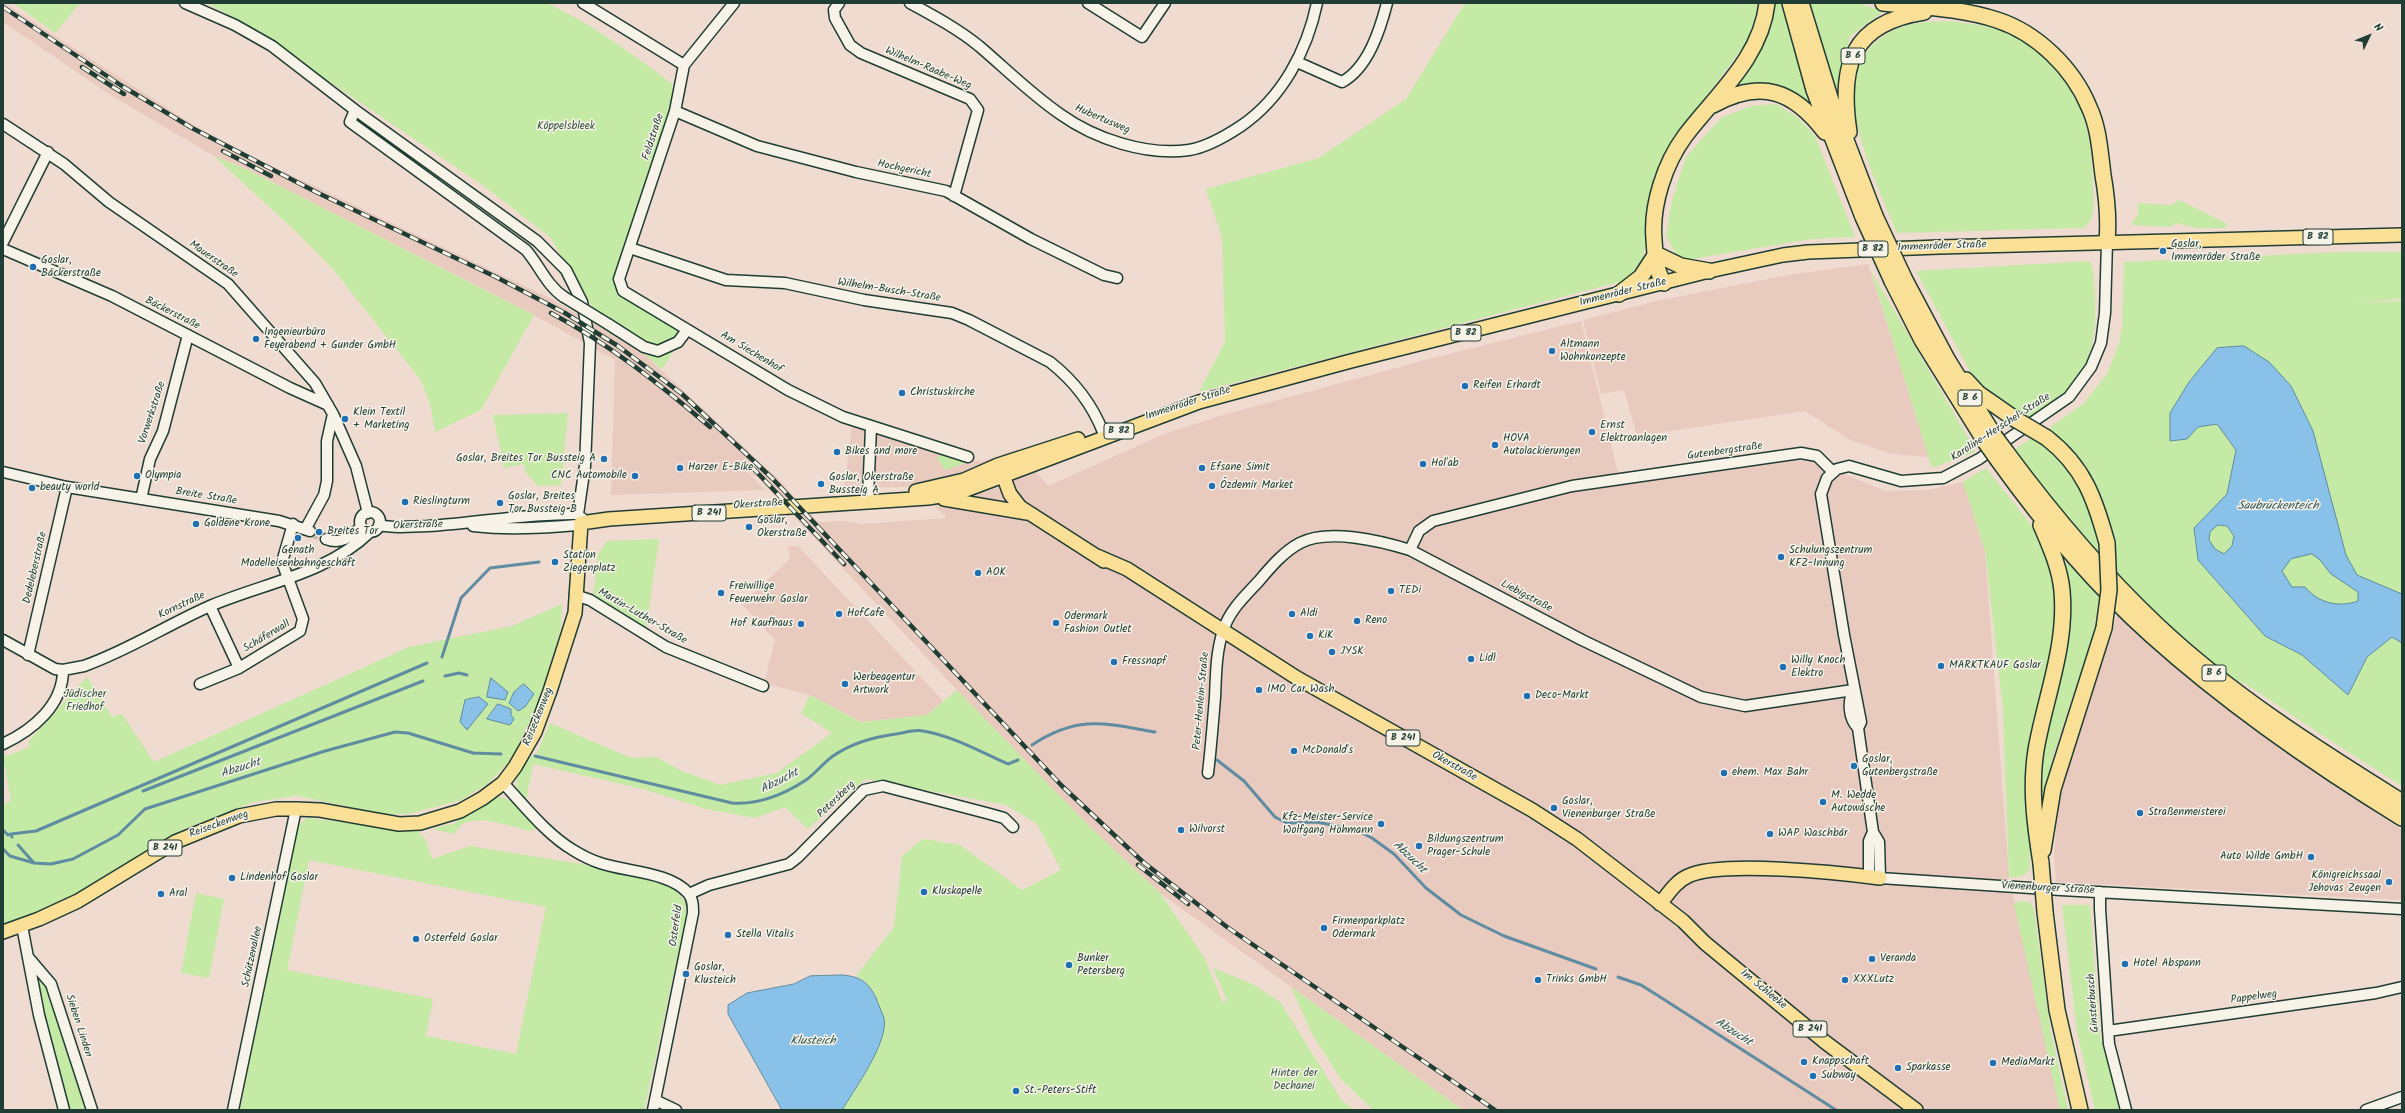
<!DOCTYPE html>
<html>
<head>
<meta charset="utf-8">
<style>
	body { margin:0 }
	#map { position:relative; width:2405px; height:1113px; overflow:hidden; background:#efdbcf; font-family:Kalam,sans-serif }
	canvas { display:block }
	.frame { position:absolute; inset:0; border:4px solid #1f3d34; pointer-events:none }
	.north { position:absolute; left:2349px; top:16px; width:40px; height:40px; -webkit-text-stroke:3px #f7f3e8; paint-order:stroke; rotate:47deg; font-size:11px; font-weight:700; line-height:16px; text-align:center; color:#1f3d34 }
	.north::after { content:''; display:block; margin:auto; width:14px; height:18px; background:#1f3d34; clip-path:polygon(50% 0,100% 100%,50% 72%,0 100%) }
</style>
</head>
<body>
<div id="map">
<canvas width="2405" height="1113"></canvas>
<div class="frame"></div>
<div class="north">N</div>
</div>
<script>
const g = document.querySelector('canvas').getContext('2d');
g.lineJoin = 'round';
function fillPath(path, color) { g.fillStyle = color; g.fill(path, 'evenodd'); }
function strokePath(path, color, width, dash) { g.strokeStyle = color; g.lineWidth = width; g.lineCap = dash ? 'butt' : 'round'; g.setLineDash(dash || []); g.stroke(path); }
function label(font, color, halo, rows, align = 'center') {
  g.font = font + ' Kalam,sans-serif'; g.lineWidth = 3; g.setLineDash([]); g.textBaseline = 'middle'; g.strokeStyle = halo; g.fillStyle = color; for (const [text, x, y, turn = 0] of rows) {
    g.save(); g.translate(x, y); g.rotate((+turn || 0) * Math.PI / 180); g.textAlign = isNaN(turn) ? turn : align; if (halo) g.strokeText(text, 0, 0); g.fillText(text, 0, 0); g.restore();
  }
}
const built = new Path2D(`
	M4,3L197,127L257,159L550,298L642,352L777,478L818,522L846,521L861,524L947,518L915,487L844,488L852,426L935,446L980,462L1017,449L1048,486L1164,434L1223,415L1429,359L1581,321L1621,485L1804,458L1886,491L1928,490L1963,482L1985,551L2009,877L2060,1110H1463L1160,893L1090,827L957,690L758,478L744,469L765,490L611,495L615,360L534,315L249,170L214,156L112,96L3,22Z
	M1868,264L1929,457L1892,454L1850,440L1805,411L1637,436L1624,390L1601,394L1583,320L1657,301L1788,275Z
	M788,546H798L943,701L927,715L861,722L810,695L764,683L775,640L742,604L790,559Z
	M2117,615L2222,704L2312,769L2402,830V900L2056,882L2054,856L2058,805L2079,724L2111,638Z`);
const green = new Path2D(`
	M13,3H80L55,33Z
	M207,3H547C592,24 633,54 672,84V121L619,279L623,291L687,330L662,369L642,352L607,332L550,237L485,187L243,23Z
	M1465,3H1758L1757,17L1750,38L1675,138L1650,200L1646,244L1640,268L1623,281L1199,392L1225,342L1222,237L1206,189L1319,158L1406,99Z
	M1773,3H1782L1818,119L1774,86L1738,84L1772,24Z
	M1809,3H1856L1884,11L1850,36L1842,72V105L1838,104Z
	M1950,21C1972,24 1994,26 2015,35C2025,39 2034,48 2042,55C2084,90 2091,131 2093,184C2093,199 2098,219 2083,228L1897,233C1874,174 1812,62 1901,27C1916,21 1934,22 1950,21Z
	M1776,104L1797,117L1815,136L1855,237L1812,239L1680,261L1666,236L1672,200L1686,157L1721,118L1751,106Z
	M214,156L248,170L534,315L481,410L435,432L430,403L420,379L333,269L293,229Z
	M2179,200L2227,224L2225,228H2197L2176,223L2171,227L2131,225L2138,214V203L2171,205Z
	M2341,252H2402V299L2349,303L2402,301V786C2352,755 2303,723 2255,690C2244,683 2231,678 2221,670C2139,607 2075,532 2015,449L2033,437C2078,462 2089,499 2098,547L2117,558C2113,506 2087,462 2049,428L2084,403L2107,374L2119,344L2122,328L2124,262Z
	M2089,261L2093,268C2097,318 2101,363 2058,399C2049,406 2038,411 2029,417L2001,402L1974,379L1916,271Z
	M1871,271L1971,443L1975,452L1932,468Z
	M568,413L561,485L538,486L526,473L524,464L504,468L493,415Z
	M942,453L972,461L945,470L937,458Z
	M1986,468L2032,526L2047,553L2054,579L2056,612L2048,662L2029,750L2030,869C2024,877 2018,878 2009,877L2003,710L1985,551L1963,482Z
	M659,539L646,630L593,596L598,555L607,541Z
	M2069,561L2099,598L2093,635L2053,756L2042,818L2038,809L2045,728L2068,643L2070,617L2067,584L2063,564Z
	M562,604L561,627L547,685L511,760L486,785L461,800L409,814H384L297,796L254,802L184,829L91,886L3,927V804L11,801L3,757L30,747L28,742L87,677L112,717L122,714L154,762L409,647L512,626Z
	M957,690L1090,827L1160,893L1204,957L1223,1003L1227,1000L1213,968L1252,984L1280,1002L1342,1101L1354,1110H842C855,1089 888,1043 884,1018C883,1013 879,1007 877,1001C872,989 868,982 856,976L894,927L902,856L923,839L960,845L1022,890L1061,870L1037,824L1006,805L866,779L808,829L785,807L755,818L706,809L643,789L533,764L526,801C510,782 517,776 530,757L536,755L550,723L631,758L656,757L682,771L720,785L777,773L832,733L801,713L810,695L861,722L927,715Z
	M501,797L511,801L539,827L530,831C512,827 463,808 455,834L436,830L434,828L457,823L456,818L491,799Z
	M307,818L418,831L425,839L432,859L470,846L593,866L663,882L674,888L685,902L686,916L644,1110H240L298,826ZM309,860L546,907L516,1054L426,1036L433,999L287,970Z
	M196,893L224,899L209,978L181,973Z
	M2021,901L2031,903L2034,910L2051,1033L2068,1110H2060L2014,904Z
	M2062,905H2090L2100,1033L2120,1110H2095L2077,1032Z
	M27,957L51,984L92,1110H64Z
	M1291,987L1463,1110H1373L1340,1078L1312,1034Z`);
const water = new Path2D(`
	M2244,346L2269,362L2291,386L2313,431L2346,555L2357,575L2402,594V643L2392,637L2367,657L2348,695L2302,655L2265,636L2198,560L2194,528L2227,494L2236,450L2217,424L2198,427L2187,439L2170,441V413L2189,382L2217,348ZM2218,525L2227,526L2234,536L2232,546L2224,554L2215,549L2209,540L2210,532ZM2312,554L2320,560L2331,574L2358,592V601C2339,608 2318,603 2305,587H2292L2282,571L2291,559Z
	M491,678L508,692L505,700L487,697Z
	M524,684L534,694L525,707L518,711L509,703L514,692Z
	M479,697L488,704L467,730L460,722L465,700Z
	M498,704L511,709V715L514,719L510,725L487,719Z
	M843,975C861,977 868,982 876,998C878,1004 882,1012 884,1018C889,1042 854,1090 842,1110H782L728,1014V1005L747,993L794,984L810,976Z`);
const stream = new Path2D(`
	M442,657L461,598L490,568L539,562
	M445,676L459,673L467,675
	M1032,745C1078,715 1104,723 1155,732
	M535,756L732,803C759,805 783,795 806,780C816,773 823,763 833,756C852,743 873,737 896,734C904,733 915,729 923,731C953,736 981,752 1008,764L1018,760
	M1217,760L1244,781L1275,817L1287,823L1317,822L1356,830L1372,838L1394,854L1426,888L1461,915L1504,936L1596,969
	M143,791L423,681
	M3,830L8,835L11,834L12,837
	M11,834L36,831L427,663
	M18,845L34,863
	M3,849L10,856L34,863L51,864L73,859L118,835L145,809L325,751L395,732L408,733L473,753L501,754
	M1618,977L1641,985L1657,995L1836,1110`);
const minorTunnel = new Path2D(`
	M310,531L326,539`);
const minor = new Path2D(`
	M185,3L235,25L272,46L355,110L537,241L566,270L582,302L590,343L585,466L578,514C528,513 479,523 428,526C412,526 395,529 379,525
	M583,3L684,65
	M734,3L684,65L675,111L619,279L623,291L788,390L843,417L968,457
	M839,3L834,10L835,18L850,45L861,53L970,99L978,110L954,196
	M910,3C934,16 958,29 979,46C1006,69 1031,94 1060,114C1095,139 1146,156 1189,150C1208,147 1226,136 1241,126C1282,98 1307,51 1317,3
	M1088,3L1142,37L1165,3
	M1297,62L1342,82C1368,68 1380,30 1387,3
	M355,110L350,122L526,250C539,265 547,286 564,297
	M675,111L757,146L856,172L946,191L1031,239L1104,275L1117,278
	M3,124L64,164L109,202L228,284L315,383L333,414L356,466L368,513
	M3,242L48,152
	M630,248L726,280L785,283L864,300L952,313L969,320L1050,362C1074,381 1092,404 1103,432
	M3,249L112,296L290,388L328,405
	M608,324L644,347L658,351L678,342L687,330
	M3,472L67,487L279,521L310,531
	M868,497L871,428
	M141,499L150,459L163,431L188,335
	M360 522a10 10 0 1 1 20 0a10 10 0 1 1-20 0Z
	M473,526C508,530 541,528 577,525L581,523L582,518
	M306,528L324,495L327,481V441L333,414
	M326,539C341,545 350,537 361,527
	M1410,550L1419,531L1433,521L1572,486L1801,453L1817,456L1833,472
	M575,595L590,600L666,647L763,686
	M210,606L239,668
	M3,640L55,669L63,670L84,666C127,651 167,625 210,606C264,583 327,574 370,532
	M28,655L67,487
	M200,684L239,668L300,631L303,619L282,562L293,524
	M1853,690C1848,702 1848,718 1858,728
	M3,744C33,730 63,705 63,670
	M1208,773C1211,748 1213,722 1215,697C1216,675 1216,652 1223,631C1229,611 1244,597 1258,582C1270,568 1283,552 1300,543C1328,528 1381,541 1410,550L1582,640L1701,697L1745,706L1853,690
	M503,783C524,805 546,834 573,850C581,855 591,860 600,863C626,872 670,872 688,893C693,899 693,906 693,913L653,1110
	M1873,832L1879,842L1880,878L2061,890L2402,909
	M1869,876V841L1873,832L1858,728L1861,722L1844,635L1821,494L1827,478L1837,469L1849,466L1901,481L1943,478L1979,459L2069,397L2091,367L2101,343L2105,313L2107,241
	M2100,892V909L2109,1044L2126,1110
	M689,894L709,885L789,864L798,857L864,790L883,786L990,814L1004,818L1013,827
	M22,926L39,1015L64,1110
	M28,957L51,984L92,1110
	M2108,1031L2376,993L2402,987
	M655,1100L676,1110
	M233,1110L296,809
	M2366,1110L2402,1097`);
const major = new Path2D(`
	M1001,470L1010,494L1020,507L1104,561
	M916,491L964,480L998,465L1078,439
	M944,499L1027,513
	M1097,556L1127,569L1297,678L1532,810L1577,839L1683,921L1705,943L1825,1042L1916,1110
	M1660,904C1668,894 1676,881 1688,876C1721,860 1840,873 1880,878
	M3,932L39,919L78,901L175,842L239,816L276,809H296L320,810L399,824L420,823L460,811L483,798L503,783L515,767L535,732L550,691L575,613L581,523L609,519L928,498L958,493L1199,402L1351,361L1709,271L1783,255L1808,252L1939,247L2402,235`);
const highway = new Path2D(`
	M1790,3L1814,90L1863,217
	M1801,3L1831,101L1875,216
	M1883,3C1920,7 1960,8 1997,20C2037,33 2073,68 2089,107C2099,128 2100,152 2103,175C2107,198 2109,218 2107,241
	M1713,105C1761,79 1793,90 1825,132
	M1849,132C1839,66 1851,23 1924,12
	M1658,255L1681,266L1709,271
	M1905,280L1947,359L1995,437
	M1892,281L1922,340L1986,443
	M1664,283C1655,269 1655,255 1654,239C1651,205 1665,163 1685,136C1717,94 1761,58 1767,3
	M1619,294L1641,277L1654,257
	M1966,380L1979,394L2015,419
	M2047,438C2084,467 2095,499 2107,543
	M2007,453C2053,515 2101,572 2157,625C2230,694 2317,749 2402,802
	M1998,460C2043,523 2093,583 2151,635C2228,704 2314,764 2402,818
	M2041,525C2050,546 2060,568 2062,591C2067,646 2045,698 2036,750C2030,788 2035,826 2041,863
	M2043,850L2053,789L2104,628
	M2045,912L2057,1010L2080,1110`);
const rail = new Path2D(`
	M3,7L122,86L192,128L318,193L496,277L565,313L618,346L682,394L772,478L1062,786L1143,862L1227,927L1495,1110
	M82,67L124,94
	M223,151L271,176
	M551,313C609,344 661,385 710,427
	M752,467L844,564
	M1138,865L1188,904`);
const minorBridge = new Path2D(`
	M564,297L608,324`);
const highwayBridge = new Path2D(`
	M1875,216L1905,280
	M1863,217L1892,281
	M2015,419L2047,438
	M1995,437L2007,453
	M1986,443L1998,460
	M2104,628L2109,590L2107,543
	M2041,863L2045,912`);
const markers = [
	[2163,251,4,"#1f6fb2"],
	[33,267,4,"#1f6fb2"],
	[256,339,4,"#1f6fb2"],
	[1552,351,4,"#1f6fb2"],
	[1465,386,4,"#1f6fb2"],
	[902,393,4,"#1f6fb2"],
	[345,419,4,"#1f6fb2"],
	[1592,432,4,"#1f6fb2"],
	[1495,445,4,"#1f6fb2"],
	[837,452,4,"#1f6fb2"],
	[604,459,4,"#1f6fb2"],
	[1423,464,4,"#1f6fb2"],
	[680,468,4,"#1f6fb2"],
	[1202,468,4,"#1f6fb2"],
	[137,476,4,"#1f6fb2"],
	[635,476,4,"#1f6fb2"],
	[821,484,4,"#1f6fb2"],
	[1212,486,4,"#1f6fb2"],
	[32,488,4,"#1f6fb2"],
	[405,502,4,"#1f6fb2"],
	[500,503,4,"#1f6fb2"],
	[196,524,4,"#1f6fb2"],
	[749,527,4,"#1f6fb2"],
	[319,532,4,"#1f6fb2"],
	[298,538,4,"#1f6fb2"],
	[1781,557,4,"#1f6fb2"],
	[555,562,4,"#1f6fb2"],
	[978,573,4,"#1f6fb2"],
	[1391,591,4,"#1f6fb2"],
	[721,593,4,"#1f6fb2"],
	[839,614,4,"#1f6fb2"],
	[1292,614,4,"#1f6fb2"],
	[1357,621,4,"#1f6fb2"],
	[1056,623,4,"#1f6fb2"],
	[801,624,4,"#1f6fb2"],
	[1310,636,4,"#1f6fb2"],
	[1332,652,4,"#1f6fb2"],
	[1471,659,4,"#1f6fb2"],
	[1114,662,4,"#1f6fb2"],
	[1941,666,4,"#1f6fb2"],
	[1783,667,4,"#1f6fb2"],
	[845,684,4,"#1f6fb2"],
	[1259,690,4,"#1f6fb2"],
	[1527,696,4,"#1f6fb2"],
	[1294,751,4,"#1f6fb2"],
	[1854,766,4,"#1f6fb2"],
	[1724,773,4,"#1f6fb2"],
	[1823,802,4,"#1f6fb2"],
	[1554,808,4,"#1f6fb2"],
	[2140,813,4,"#1f6fb2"],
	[1381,824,4,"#1f6fb2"],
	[1181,830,4,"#1f6fb2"],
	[1770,834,4,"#1f6fb2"],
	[1419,846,4,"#1f6fb2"],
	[2311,857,4,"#1f6fb2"],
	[232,878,4,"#1f6fb2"],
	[2389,882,4,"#1f6fb2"],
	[924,892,4,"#1f6fb2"],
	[161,894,4,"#1f6fb2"],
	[1324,928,4,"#1f6fb2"],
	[728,935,4,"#1f6fb2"],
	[416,939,4,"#1f6fb2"],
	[1872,959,4,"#1f6fb2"],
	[2125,964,4,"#1f6fb2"],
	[1069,965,4,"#1f6fb2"],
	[686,974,4,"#1f6fb2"],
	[1538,980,4,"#1f6fb2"],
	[1845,980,4,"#1f6fb2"],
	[1804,1062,4,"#1f6fb2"],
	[1993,1063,4,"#1f6fb2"],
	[1898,1068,4,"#1f6fb2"],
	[1813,1076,4,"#1f6fb2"],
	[1016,1091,4,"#1f6fb2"]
];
const shields = [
	[1853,56,24],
	[2318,237,30],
	[1873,249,30],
	[1466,333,30],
	[1970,398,24],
	[1119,431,30],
	[709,513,34],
	[2214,673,24],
	[1403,738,34],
	[165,848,34],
	[1810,1029,34]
];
const shieldNames = [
	["B 6",1853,56],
	["B 82",2318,237],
	["B 82",1873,249],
	["B 82",1466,333],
	["B 6",1970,398],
	["B 82",1119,431],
	["B 241",709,513],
	["B 6",2214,673],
	["B 241",1403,738],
	["B 241",165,848],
	["B 241",1810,1029]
];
const streetNames = [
	["Wilhelm-Raabe-Weg",928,69,23],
	["Hubertusweg",1102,120,23],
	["Feldstraße",654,137,-72],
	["Hochgericht",904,170,12],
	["Immenröder Straße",1942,247,-2],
	["Mauerstraße",213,260,35],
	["Wilhelm-Busch-Straße",889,291,9],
	["Immenröder Straße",1623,293,-14],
	["Bäckerstraße",172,314,27],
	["Am Siechenhof",751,353,31],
	["Immenröder Straße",1188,404,-18],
	["Vorwerkstraße",153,413,-72],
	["Karoline-Herschel-Straße",2001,428,-33],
	["Gutenbergstraße",1725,452,-8],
	["Breite Straße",206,497,9],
	["Okerstraße",758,505,-4],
	["Okerstraße",418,526,-2],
	["Dedeleberstraße",36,568,-77],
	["Liebigstraße",1526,597,28],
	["Kornstraße",182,606,-25],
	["Martin-Luther-Straße",642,617,30],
	["Schäferwall",267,637,-31],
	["Peter-Henlein-Straße",1202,701,-85],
	["Reiseckenweg",539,717,-68],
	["Okerstraße",1454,767,29],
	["Petersberg",837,800,-44],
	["Reiseckenweg",219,825,-20],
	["Vienenburger Straße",2048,889,3],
	["Osterfeld",677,926,-82],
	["Schützenallee",253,957,-78],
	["Im Schleeke",1763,990,39],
	["Pappelweg",2254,998,-8],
	["Ginsterbusch",2094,1003,-94],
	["Sieben Linden",78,1026,72]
];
const parkNames = [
	["Köppelsbleek",566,127],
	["Jüdischer",85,695],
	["Friedhof",85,708],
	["Hinter der",1294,1074],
	["Dechanei",1294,1087]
];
const poiNames = [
	["Goslar,",2171,245],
	["Immenröder Straße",2171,258],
	["Goslar,",41,261],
	["Bäckerstraße",41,274],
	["Ingenieurbüro",264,333],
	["Feyerabend + Gunder GmbH",264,346],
	["Altmann",1560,345],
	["Wohnkonzepte",1560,358],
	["Reifen Erhardt",1473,386],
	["Christuskirche",910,393],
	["Klein Textil",353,413],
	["+ Marketing",353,426],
	["Ernst",1600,426],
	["Elektroanlagen",1600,439],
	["HOVA",1503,439],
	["Autolackierungen",1503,452],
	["Bikes and more",845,452],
	["Goslar, Breites Tor Bussteig A",596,459,"right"],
	["Hol'ab",1431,464],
	["Harzer E-Bike",688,468],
	["Efsane Simit",1210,468],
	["Olympia",145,476],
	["CNC Automobile",627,476,"right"],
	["Goslar, Okerstraße",829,478],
	["Bussteig A",829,491],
	["Özdemir Market",1220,486],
	["beauty world",40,488],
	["Goslar, Breites",508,497],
	["Tor Bussteig B",508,510],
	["Rieslingturm",413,502],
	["Goslar,",757,521],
	["Okerstraße",757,534],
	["Goldene Krone",204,524],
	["Breites Tor",327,532],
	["Genath",298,551,"center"],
	["Modelleisenbahngeschäft",298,564,"center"],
	["Schulungszentrum",1789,551],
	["KFZ-Innung",1789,564],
	["Station",563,556],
	["Ziegenplatz",563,569],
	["AOK",986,573],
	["Freiwillige",729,587],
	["Feuerwehr Goslar",729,600],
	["TEDi",1399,591],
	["HofCafe",847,614],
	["Aldi",1300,614],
	["Odermark",1064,617],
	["Fashion Outlet",1064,630],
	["Reno",1365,621],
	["Hof Kaufhaus",793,624,"right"],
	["KiK",1318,636],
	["JYSK",1340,652],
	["Lidl",1479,659],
	["Willy Knoch",1791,661],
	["Elektro",1791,674],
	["Fressnapf",1122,662],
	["MARKTKAUF Goslar",1949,666],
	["Werbeagentur",853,678],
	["Artwork",853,691],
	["IMO Car Wash",1267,690],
	["Deco-Markt",1535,696],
	["McDonald's",1302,751],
	["Goslar,",1862,760],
	["Gutenbergstraße",1862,773],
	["ehem. Max Bahr",1732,773],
	["M. Wedde",1831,796],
	["Autowäsche",1831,809],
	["Goslar,",1562,802],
	["Vienenburger Straße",1562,815],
	["Straßenmeisterei",2148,813],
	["Kfz-Meister-Service",1373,818,"right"],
	["Wolfgang Hohmann",1373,831,"right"],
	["Wilvorst",1189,830],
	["WAP Waschbär",1778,834],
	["Bildungszentrum",1427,840],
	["Prager-Schule",1427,853],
	["Auto Wilde GmbH",2303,857,"right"],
	["Königreichssaal",2381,876,"right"],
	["Jehovas Zeugen",2381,889,"right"],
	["Lindenhof Goslar",240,878],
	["Kluskapelle",932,892],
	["Aral",169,894],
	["Firmenparkplatz",1332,922],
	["Odermark",1332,935],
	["Stella Vitalis",736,935],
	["Osterfeld Goslar",424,939],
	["Bunker",1077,959],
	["Petersberg",1077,972],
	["Veranda",1880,959],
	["Hotel Abspann",2133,964],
	["Goslar,",694,968],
	["Klusteich",694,981],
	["Trinks GmbH",1546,980],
	["XXXLutz",1853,980],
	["Knappschaft",1812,1062],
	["MediaMarkt",2001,1063],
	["Sparkasse",1906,1068],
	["Subway",1821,1076],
	["St.-Peters-Stift",1024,1091]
];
const waterNames = [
	["Saubrückenteich",2278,507],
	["Abzucht",241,769,-18],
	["Abzucht",780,782,-27],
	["Abzucht",1409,858,44],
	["Abzucht",1733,1033,33],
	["Klusteich",813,1042]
];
fillPath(built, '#e9cabe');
fillPath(green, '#c4eaa5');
fillPath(water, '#8ac1e8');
strokePath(water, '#5f8ca0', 1);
strokePath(stream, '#5f8ca0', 3);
strokePath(minorTunnel, '#c5bbb0', 10, [10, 5]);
strokePath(minor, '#1f3d34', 13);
strokePath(major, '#1f3d34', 16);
strokePath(highway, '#1f3d34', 18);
strokePath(minor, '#f7f3e8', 10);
strokePath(major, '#fadf96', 13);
strokePath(highway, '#fadf96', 15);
strokePath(rail, '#1f3d34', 4.5);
strokePath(rail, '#f7f3e8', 3, [9]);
strokePath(minorBridge, '#1f3d34', 13, []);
strokePath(highwayBridge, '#1f3d34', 18, []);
strokePath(minorBridge, '#f7f3e8', 10);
strokePath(highwayBridge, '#fadf96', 15);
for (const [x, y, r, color] of markers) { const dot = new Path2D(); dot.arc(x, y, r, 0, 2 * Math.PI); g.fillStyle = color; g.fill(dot); strokePath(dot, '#f7f3e8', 1.5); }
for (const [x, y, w] of shields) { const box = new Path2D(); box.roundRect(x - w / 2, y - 8, w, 16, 3); g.fillStyle = '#f7f3e8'; g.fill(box); strokePath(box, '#1f3d34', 1); }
label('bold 10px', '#1f3d34', null, shieldNames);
label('11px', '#1f3d34', '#f7f3e8', streetNames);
label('11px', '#385745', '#f7f3e8', parkNames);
label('11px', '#1f3d34', '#f7f3e8', poiNames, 'left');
label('italic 12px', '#345758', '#f7f3e8', waterNames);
</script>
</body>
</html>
